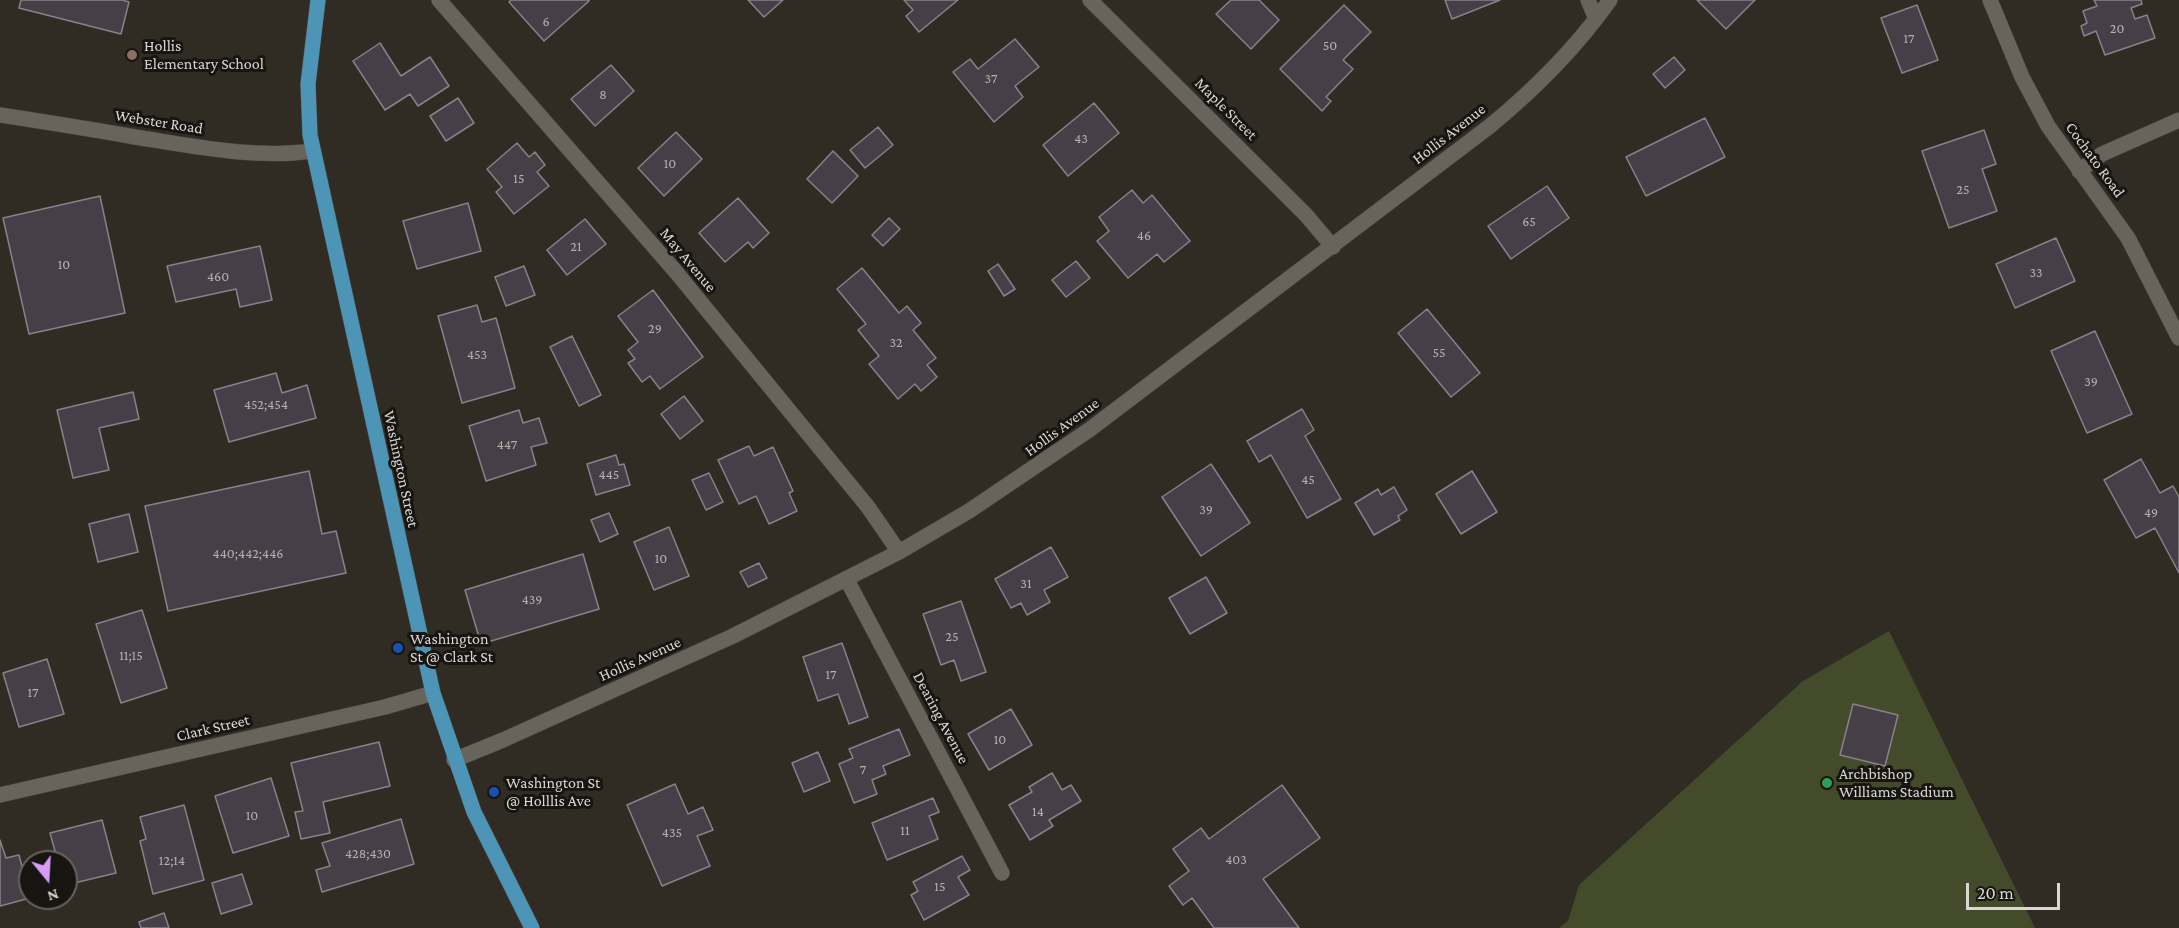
<!DOCTYPE html>
<html>
<head>
<meta charset="utf-8">
<style>
	body { margin:0 }
	#map { position:relative; width:2179px; height:928px; overflow:hidden; background:#302c24; font-family:"Crimson Pro",serif }
	canvas { display:block }
	.north { position:absolute; left:18px; top:850px; width:60px; height:60px; box-sizing:border-box; background:#171511; border:2px solid #65635e; border-radius:50%; rotate:162deg; font-size:16px; font-weight:700; line-height:24px; text-align:center; color:#dad7d2 }
	.north::after { content:''; display:block; margin:auto; width:21px; height:27px; background:#d59cfb; clip-path:polygon(50% 0,100% 100%,50% 72%,0 100%) }
	.scale { position:absolute; left:1966px; top:883px; width:94px; height:27px; box-sizing:border-box; border:3px solid #dad7d2; border-top:0; padding-left:8px; font-size:18px; line-height:21px; white-space:nowrap; color:#dad7d2; -webkit-text-stroke:4px #171511; paint-order:stroke }
</style>
</head>
<body>
<div id="map">
<canvas width="2179" height="928"></canvas>
<div class="north">N</div>
<div class="scale">20 m</div>
</div>
<script>
const g = document.querySelector('canvas').getContext('2d');
g.lineJoin = 'round';
function fillPath(path, color) { g.fillStyle = color; g.fill(path, 'evenodd'); }
function strokePath(path, color, width, dash) { g.strokeStyle = color; g.lineWidth = width; g.lineCap = dash ? 'butt' : 'round'; g.setLineDash(dash || []); g.stroke(path); }
function label(font, color, halo, rows, align = 'center') {
  g.font = font + ' "Crimson Pro",serif'; g.lineWidth = 6; g.setLineDash([]); g.textBaseline = 'middle'; g.strokeStyle = halo; g.fillStyle = color; for (const [text, x, y, turn = 0] of rows) {
    g.save(); g.translate(x, y); g.rotate((+turn || 0) * Math.PI / 180); g.textAlign = isNaN(turn) ? turn : align; if (halo) g.strokeText(text, 0, 0); g.fillText(text, 0, 0); g.restore();
  }
}
const green = new Path2D(`
	M1889,631L2035,928H1559L1568,921L1579,885L1803,681Z`);
const building = new Path2D(`
	M21,0H122L129,2L121,34L19,8Z
	M511,0H589V1L544,41L509,2Z
	M748,0H783L764,17Z
	M904,0H958L919,32L906,16L913,10Z
	M1231,0H1259L1279,20L1251,49L1216,14Z
	M1445,0H1500L1452,19Z
	M1697,0H1755L1726,29Z
	M2094,0H2141L2142,4L2131,8L2135,19L2147,15L2155,38L2105,55L2096,31L2084,36L2081,26L2087,23L2083,11L2097,6Z
	M1344,5L1371,32L1343,60L1353,69L1326,97L1331,101L1322,111L1280,69Z
	M1917,5L1938,60L1902,73L1881,18Z
	M1015,39L1039,67L1015,86L1023,97L994,122L953,72L970,59L978,69Z
	M380,43L401,76L430,57L449,86L418,106L410,94L385,110L353,61Z
	M1674,57L1685,70L1665,88L1653,74Z
	M611,65L634,91L595,126L571,99Z
	M458,98L474,123L446,141L430,116Z
	M1094,103L1119,133L1068,176L1043,145Z
	M1705,118L1725,157L1646,196L1626,157Z
	M878,127L893,145L865,168L850,150Z
	M1984,130L1996,164L1982,169L1997,211L1949,228L1922,151Z
	M676,132L702,159L664,196L638,168Z
	M517,143L529,157L535,152L545,165L537,172L549,186L514,214L496,192L502,187L487,169Z
	M833,151L858,176L832,203L807,179Z
	M1547,186L1569,218L1511,259L1488,226Z
	M1132,190L1143,203L1152,195L1190,241L1164,262L1157,254L1128,278L1097,241L1109,231L1099,217Z
	M100,196L125,313L29,334L3,218Z
	M738,198L769,233L753,248L748,242L725,262L699,233Z
	M468,203L481,251L417,269L403,221Z
	M889,218L900,229L883,246L872,235Z
	M585,219L606,244L567,275L547,250Z
	M2056,238L2075,281L2015,308L1996,264Z
	M260,246L272,300L240,307L236,289L176,302L167,266Z
	M1076,261L1090,278L1066,297L1052,280Z
	M998,264L1015,289L1004,296L988,271Z
	M524,266L535,295L506,306L495,277Z
	M862,268L899,313L907,306L921,323L913,330L936,358L927,365L937,377L921,391L915,384L898,399L869,364L879,356L858,330L866,324L837,289Z
	M653,290L703,357L660,389L650,376L642,382L628,363L635,359L628,350L638,342L618,316Z
	M477,305L482,322L496,318L515,388L462,403L438,316Z
	M1427,309L1480,373L1451,397L1398,333Z
	M2095,331L2132,414L2087,433L2051,351Z
	M572,336L601,395L579,406L550,347Z
	M276,373L282,393L307,385L316,418L229,442L214,390Z
	M133,392L139,419L99,428L109,470L73,478L57,410Z
	M684,396L703,421L680,439L661,414Z
	M1302,409L1314,430L1305,436L1341,499L1307,518L1271,455L1259,462L1247,441Z
	M519,410L523,423L539,418L547,443L531,447L536,465L486,481L469,426Z
	M749,446L754,456L773,447L793,491L789,493L797,511L769,524L756,496L739,504L718,460Z
	M616,455L619,465L624,464L630,485L596,495L587,464Z
	M2141,459L2160,493L2173,486L2179,497V573L2155,528L2136,538L2104,480Z
	M1211,464L1250,523L1201,556L1162,497Z
	M309,471L322,534L336,531L346,573L168,611L145,506Z
	M1472,471L1497,512L1461,534L1436,494Z
	M709,473L723,502L706,510L692,480Z
	M1394,487L1407,510L1398,516L1400,520L1374,535L1355,503L1378,489L1381,495Z
	M609,513L618,534L600,542L591,520Z
	M129,514L138,552L98,562L89,524Z
	M669,527L689,576L654,590L634,542Z
	M1051,547L1068,577L1044,590L1050,602L1027,615L1021,603L1011,608L995,579Z
	M583,554L599,609L481,644L465,590Z
	M759,563L767,578L748,587L740,572Z
	M1206,577L1227,613L1190,634L1169,598Z
	M961,601L986,672L961,681L954,660L941,665L923,614Z
	M142,610L167,688L121,703L96,624Z
	M842,643L868,717L849,724L838,694L818,701L803,657Z
	M47,659L64,714L19,727L3,673Z
	M1853,704L1898,715L1885,766L1840,755Z
	M1011,709L1032,745L989,770L968,734Z
	M899,729L910,755L883,766L886,774L872,780L877,794L854,803L839,764L853,758L849,749Z
	M379,742L390,786L323,802L330,833L301,839L295,812L303,811L291,763Z
	M818,752L830,781L804,792L792,763Z
	M1052,773L1062,790L1071,785L1081,801L1049,820L1053,826L1030,840L1009,805L1032,792L1029,787Z
	M271,778L289,836L233,853L215,796Z
	M675,784L688,814L703,807L713,830L697,836L710,866L662,886L627,805Z
	M1282,785L1320,838L1263,879L1299,928H1214L1192,898L1183,905L1169,886L1189,871L1173,849L1201,828L1209,839Z
	M933,798L939,812L929,816L938,839L887,860L872,823Z
	M184,805L204,880L153,894L140,841L146,839L140,817Z
	M401,819L414,864L322,892L316,870L330,866L322,843Z
	M102,820L116,873L66,885V862H58L50,833Z
	M0,840L6,858L19,855L30,898L0,906Z
	M962,856L970,870L958,877L969,895L924,920L911,895L918,891L913,882Z
	M242,874L252,904L221,914L212,883Z
	M164,913L169,928H141L139,922Z`);
const minor = new Path2D(`
	M439,0L676,272L868,507L899,552
	M1090,0L1306,215L1333,247
	M1588,0L1596,19
	M1990,0L2022,77L2048,126L2128,238L2179,338
	M0,115C45,122 90,129 135,137C193,146 254,159 312,151
	M2079,171L2102,154L2179,120
	M847,580L1002,873
	M454,760L503,740L733,636L899,552L969,511L1089,430L1490,126C1535,89 1576,48 1610,0
	M0,795L385,707L433,693`);
const major = new Path2D(`
	M318,0L308,84L310,135L433,693L474,812L532,928`);
const markers = [
	[132,55,6,"#8d6e63"],
	[398,648,6,"#1a4fb4"],
	[1827,783,6,"#2e9e5b"],
	[494,792,6,"#1a4fb4"]
];
const numberNames = [
	["6",546,22],
	["20",2117,29],
	["17",1909,39],
	["50",1330,46],
	["37",991,79],
	["8",603,95],
	["43",1081,139],
	["10",670,164],
	["15",519,179],
	["25",1963,190],
	["65",1529,222],
	["46",1144,236],
	["21",576,247],
	["10",64,265],
	["33",2036,273],
	["460",218,277],
	["29",655,329],
	["32",896,343],
	["55",1439,353],
	["453",477,355],
	["39",2091,382],
	["452;454",266,405],
	["447",507,445],
	["445",609,475],
	["45",1308,480],
	["39",1206,510],
	["49",2151,513],
	["440;442;446",248,554],
	["10",661,559],
	["31",1026,584],
	["439",532,600],
	["25",952,637],
	["11;15",131,656],
	["17",831,675],
	["17",33,693],
	["10",1000,740],
	["7",863,770],
	["14",1038,812],
	["10",252,816],
	["11",905,831],
	["435",672,833],
	["428;430",368,854],
	["403",1236,860],
	["12;14",172,861],
	["15",940,887]
];
const poiNames = [
	["Hollis",144,46],
	["Elementary School",144,64],
	["Washington",410,639],
	["St @ Clark St",410,657],
	["Archbishop",1839,774],
	["Williams Stadium",1839,792],
	["Washington St",506,783],
	["@ Holllis Ave",506,801]
];
const streetNames = [
	["Maple Street",1226,109,45],
	["Webster Road",159,122,9],
	["Hollis Avenue",1449,134,-38],
	["Cochato Road",2095,160,54],
	["May Avenue",688,260,50],
	["Hollis Avenue",1062,427,-36],
	["Washington Street",401,469,78],
	["Hollis Avenue",640,659,-24],
	["Dearing Avenue",941,718,62],
	["Clark Street",213,728,-13]
];
fillPath(green, '#444b2b');
fillPath(building, '#463f47');
strokePath(building, '#898189', 1.5);
strokePath(minor, '#4a4740', 16);
strokePath(major, '#4a4740', 16);
strokePath(minor, '#69645b', 15);
strokePath(major, '#4c95b6', 15);
for (const [x, y, r, color] of markers) { const dot = new Path2D(); dot.arc(x, y, r, 0, 2 * Math.PI); g.fillStyle = color; g.fill(dot); strokePath(dot, '#171511', 2); }
label('14px', '#b5b1af', null, numberNames);
label('16px', '#dad7d2', '#171511', poiNames, 'left');
label('16px', '#dad7d2', '#171511', streetNames);
</script>
</body>
</html>
